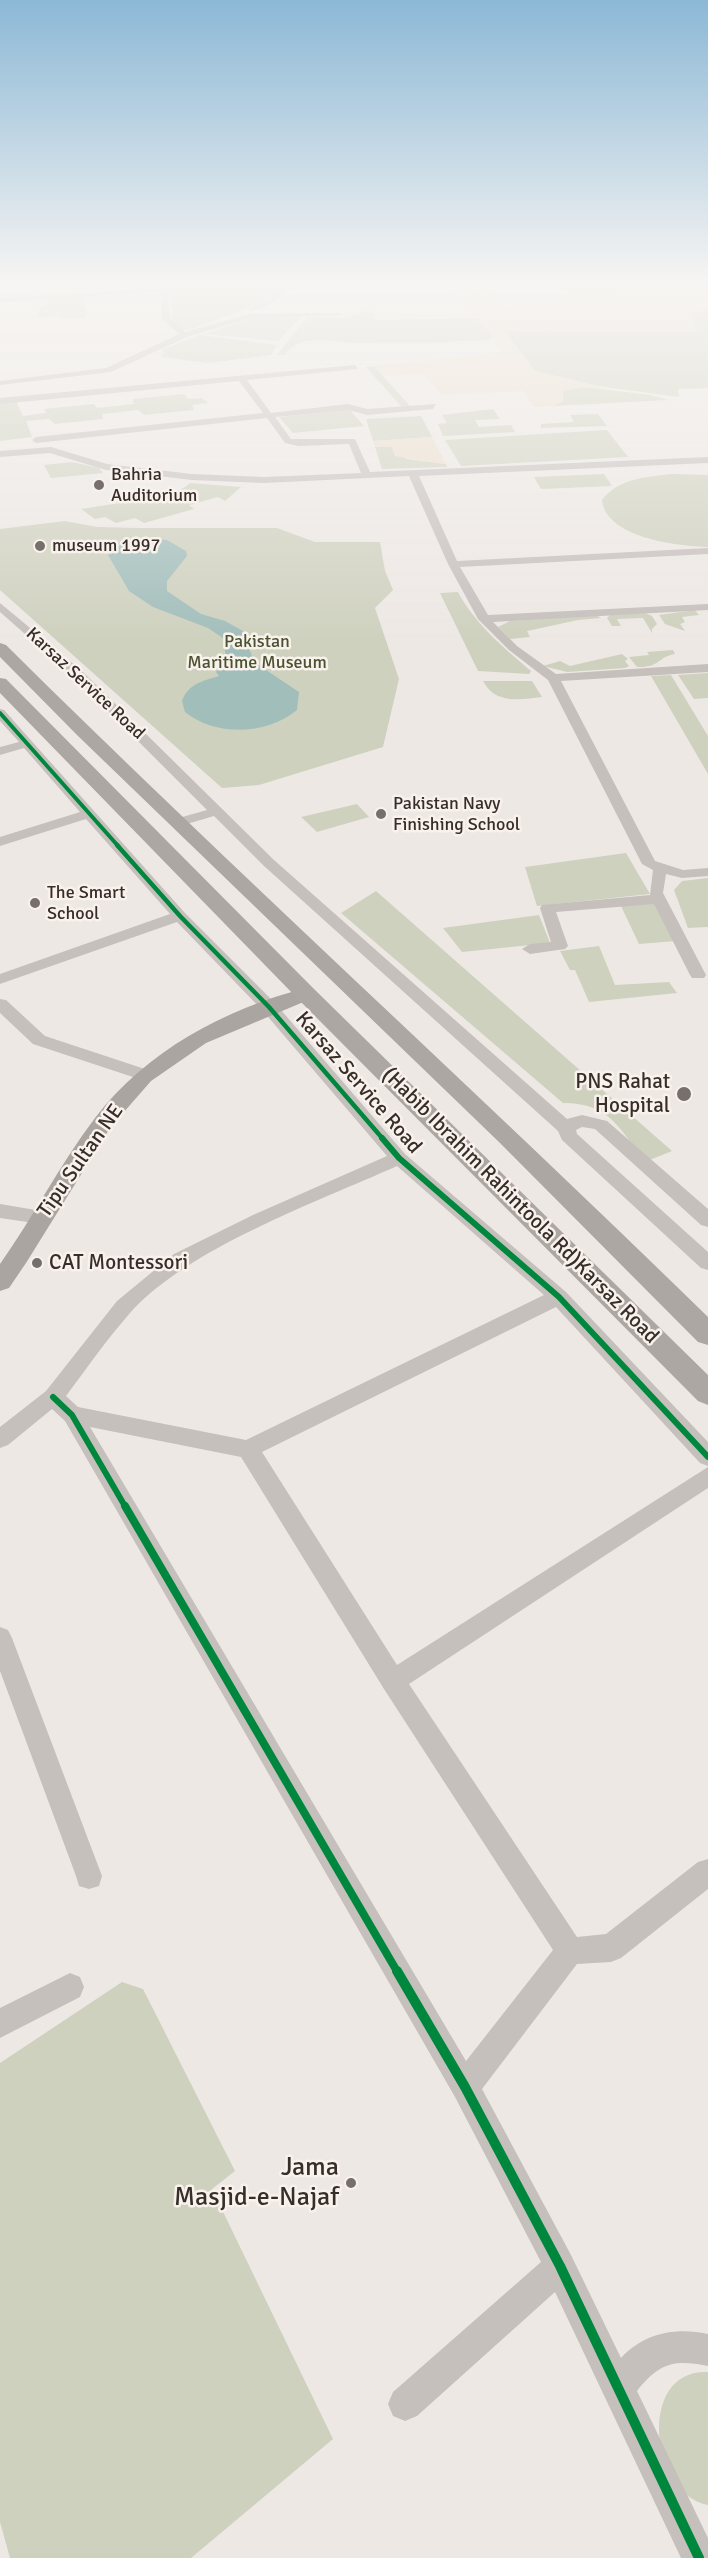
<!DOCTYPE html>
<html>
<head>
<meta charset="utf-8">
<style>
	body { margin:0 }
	canvas { display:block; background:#ede8e4 }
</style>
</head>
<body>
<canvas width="708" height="2558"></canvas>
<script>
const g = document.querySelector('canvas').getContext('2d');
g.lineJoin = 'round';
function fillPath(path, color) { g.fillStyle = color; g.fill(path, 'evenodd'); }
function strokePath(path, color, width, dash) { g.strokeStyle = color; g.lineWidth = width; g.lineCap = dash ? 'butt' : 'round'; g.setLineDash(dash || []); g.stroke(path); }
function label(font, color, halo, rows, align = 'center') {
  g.font = font + ' Signika,sans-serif'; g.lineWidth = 5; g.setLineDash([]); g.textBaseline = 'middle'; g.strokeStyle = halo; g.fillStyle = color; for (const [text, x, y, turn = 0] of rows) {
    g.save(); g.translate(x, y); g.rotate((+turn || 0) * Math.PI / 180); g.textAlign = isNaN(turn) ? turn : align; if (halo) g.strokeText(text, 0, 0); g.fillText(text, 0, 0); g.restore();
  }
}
const green = new Path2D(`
	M177,284H288L279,288L275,296L264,297L265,300H269L189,330H182L173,323L170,289Z
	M606,285L616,294L573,296L564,287Z
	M83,297L87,313L83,318H57L62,305L55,317H36L41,306H45L49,299Z
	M708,310V388L678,389L679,397L598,386L535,371L504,331L697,332L690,312Z
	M365,311L376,313L372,317L379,320L478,318L493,338C483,342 472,340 461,341C429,344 395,342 363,343C337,344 303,330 284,355H277L307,317L347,318Z
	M257,316L301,317L278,341L204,334Z
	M200,335L277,345L271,355L208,363L161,357L164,352L161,350Z
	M374,366L410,406L402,407L366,367Z
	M583,387L651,395L668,400L554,406L562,391Z
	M184,394L188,399L202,398L208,403L192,405L194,410L144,415L138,410L102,414L103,419L55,424L49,419L26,421L32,437L0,441V403L16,401L23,416L46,413L44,409L94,404L97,408L134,404L133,399Z
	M349,409L364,426L293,433L279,417Z
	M493,409L500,419L475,420L479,427L511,425L515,432L443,436L438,424L447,423L442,415Z
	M598,414L607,426L539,428H541V424L574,422L570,415Z
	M421,416L432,437L373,441L366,419Z
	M607,430L628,457L461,466L445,440Z
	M375,447H392L407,459L446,464L447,467L382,469Z
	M72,462L99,468L103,473L51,478L44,465Z
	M604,474L612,486L541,489L534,477Z
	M672,474L708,475V547C677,546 606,538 602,500C619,478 646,477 672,474Z
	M190,483L241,487L225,501L218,497L189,505L194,509L144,523L135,518L116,523L105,517L95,519L81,509L133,501L130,497C149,493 175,498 190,483Z
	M65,521L97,527L142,528H277L315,542H380L385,571L393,590L375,608L399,679L383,747L259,785L222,788L0,590V529Z
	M458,592C475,624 504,648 531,671L529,674L478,671L440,593Z
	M695,610L699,615L682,617L685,622L680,624L685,631L665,624L659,615Z
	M645,613L652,616L657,624L652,629V633L643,618L617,619L621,626H612L607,618L610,615Z
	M596,615L601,618L578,620L527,631L530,637L510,639L498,627L510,621Z
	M673,650L675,654C657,657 660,668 637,667L629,657L649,655L647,652Z
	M622,654L628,659L625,661L629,666L625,668L567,672L543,666L560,661L570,666Z
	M708,673V698L694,699L678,675Z
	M671,675L708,736V774L651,676Z
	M483,681H532L542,697C519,700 495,704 483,681Z
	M357,804L369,817L317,832L301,817Z
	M626,853L650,894L537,906L525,867Z
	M708,878V927L688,928L674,890L682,881Z
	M376,891L672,1151L645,1162C619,1128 610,1103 563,1103L341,913Z
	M657,903L676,941L639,944L621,906Z
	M539,915L550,943L462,952L443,928Z
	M599,946L615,985L669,982L677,993L589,1002L575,970H570L560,951Z
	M122,1982L143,1989L235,2171L212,2189L333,2439L191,2558H10L0,2522V2063Z
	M708,2372V2505C650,2494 636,2369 708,2372Z`);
const sand = new Path2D(`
	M449,284H497L501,289L469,288L473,293L492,292L497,298L478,299L483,304L498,303L503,308L516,307L510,302L617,294L608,285L645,284L654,291H708V310L690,313L698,332L505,331L535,371L598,386L602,389L583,387L563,391V401L554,406L534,407L523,391L442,395L423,374L384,376L374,366L503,352L494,342H497Z
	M432,437L446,464L395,456L392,447H375L373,441Z`);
const water = new Path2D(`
	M148,538L167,540L186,551L187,556L167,581V591L201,614L225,621L243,631L254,662L299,692L297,710C267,735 216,737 185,712L182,701C188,684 202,681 219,676L216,672L226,657L223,638L208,628L153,607L129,591L108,555L122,543Z`);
const minor = new Path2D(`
	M161,284H167L170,318L185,332L250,314L340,313L344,315L250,318L187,337L111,372L0,385V381L106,368L179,334L162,319L161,292L0,302V298L161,288Z
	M288,284H297C280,297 274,305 252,311L248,309L268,301L279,288Z
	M558,284H567L569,286L565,288Z
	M355,365L358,369L247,380L271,413L348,404L367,409L436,404L433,409L367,415L348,410L275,417L291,439H355L370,472L708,457V463L419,476L457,561L708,548V554L460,567L488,615L708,604V610L493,622L517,646L556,674L708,664V672L561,681L655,861L683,870L708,868V876L682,878L666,874L663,893L706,975L704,978H692L690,975L654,904L556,912L568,946L565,949L530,954L522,949L530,944L551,942L540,908L542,905L650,895L653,870L642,864L548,680L509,650L478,619L448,564L409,476L264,483L192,480L106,470L50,453L0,457V451L51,447L107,464L192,474L264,477L361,473L349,444L298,446L285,443L267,418L36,443L32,440L36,437L263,413L239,381L0,404V398Z
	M0,603L82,671L274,860L567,1119L582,1115L607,1121L708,1209V1227L701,1225L595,1129L582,1127L576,1130L577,1134L708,1252V1270L701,1268L562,1140L558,1131L264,866L214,816L180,826L175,825V819L207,810L74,677L0,612Z
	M0,709L4,710L185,913L275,1003L405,1154L566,1292L708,1442V1466L700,1463L556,1307L262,1452L397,1665L708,1467V1488L409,1684L577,1937L606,1934L698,1862L708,1859V1889L621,1958L611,1962L577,1964L482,2089L571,2255L621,2358C644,2333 676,2327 708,2334V2366C674,2359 659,2363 637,2391L708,2538V2558H681L555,2292L417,2416L405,2421L393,2416L388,2404L393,2392L541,2262L455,2097L65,1421L52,1409L8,1445L0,1448V1427L46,1391L117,1301L174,1254L253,1215L387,1156L263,1011L177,922L0,984V974L170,914L86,819L0,846V837L80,812L24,748L0,755V747L19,742L0,721ZM397,1166L544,1295L246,1440L78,1407L66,1396C87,1368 107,1339 130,1313C188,1248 317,1202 397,1166ZM90,1427L241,1457L384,1689L553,1950L466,2061Z
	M0,999L6,1000L45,1036L151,1071L153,1075L145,1081L33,1044L0,1013Z
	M0,1204L48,1212L50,1217L48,1222L41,1224L0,1218Z
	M0,1627L8,1630L12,1638L102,1876L99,1886L89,1889L79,1886L76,1876L0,1671Z
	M70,1973L80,1977L84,1987L80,1997L0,2038V2008Z`);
const major = new Path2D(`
	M306,988L313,990L316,994L313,998L206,1043L151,1081L110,1128L26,1263L9,1288L0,1291V1264C34,1216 60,1164 95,1118C146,1051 225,1009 306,988Z`);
const highway = new Path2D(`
	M0,643L6,645C236,873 476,1090 708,1317V1345L698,1342L500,1143L77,735L0,657Z
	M0,678L6,679L314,989L708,1375V1405L698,1401L298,999L0,693Z`);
const cyclewayFar4 = new Path2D(`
	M0,713L119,847`);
const cyclewayFar3 = new Path2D(`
	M117,845L180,916L269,1007L383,1139`);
const cyclewayFar2 = new Path2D(`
	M382,1138L399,1158L559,1297L708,1457
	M53,1397L72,1415L126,1508`);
const cyclewayFar1 = new Path2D(`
	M125,1506L398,1973`);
const cycleway = new Path2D(`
	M397,1971L465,2087L560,2266L699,2558`);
const markers = [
	[99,485,6,"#776f6c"],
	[40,546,6,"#776f6c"],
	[381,814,6,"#776f6c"],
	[35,903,6,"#776f6c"],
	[684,1094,8,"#776f6c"],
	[37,1263,6,"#776f6c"],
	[351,2183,6,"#776f6c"]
];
const farPoinames = [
	["Bahria",111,475],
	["Auditorium",111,496],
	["museum 1997",52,546],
	["Pakistan Navy",393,804],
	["Finishing School",393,825],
	["The Smart",47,893],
	["School",47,914]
];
const farParknames = [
	["Pakistan",257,642],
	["Maritime Museum",257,663]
];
const farStreetnames = [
	["Karsaz Service Road",85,684,43]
];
const poiNames = [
	["PNS Rahat",670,1082],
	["Hospital",670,1106],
	["CAT Montessori",49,1263,"left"]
];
const streetNames = [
	["Karsaz Service Road",358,1083,49],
	["Tipu Sultan NE",81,1161,-55],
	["(Habib Ibrahim Rahintoola Rd)Karsaz Road",520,1206,45]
];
const nearPoinames = [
	["Jama",339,2168],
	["Masjid-e-Najaf",339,2198]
];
fillPath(green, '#cfd1bf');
fillPath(sand, '#ebdecd');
fillPath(water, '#a2bebb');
fillPath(minor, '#c6c0bd');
fillPath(major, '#aba5a2');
fillPath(highway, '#aca7a3');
strokePath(cyclewayFar4, '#00873e', 4);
strokePath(cyclewayFar3, '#00873e', 4.5);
strokePath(cyclewayFar2, '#00873e', 6);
strokePath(cyclewayFar1, '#00873e', 8);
strokePath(cycleway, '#00873e', 10);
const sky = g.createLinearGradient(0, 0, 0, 642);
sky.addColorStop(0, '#8cb8d6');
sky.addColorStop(0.44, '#f7f5f3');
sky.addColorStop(1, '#f7f5f300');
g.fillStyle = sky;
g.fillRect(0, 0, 708, 642);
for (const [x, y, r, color] of markers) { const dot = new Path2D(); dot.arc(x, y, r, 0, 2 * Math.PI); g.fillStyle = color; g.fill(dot); strokePath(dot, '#f9f2ec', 2); }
label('18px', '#372e2b', '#f9f2ec', farPoinames, 'left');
label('18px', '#4a5331', '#f9f2ec', farParknames);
label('18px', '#372e2b', '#f9f2ec', farStreetnames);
label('21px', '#372e2b', '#f9f2ec', poiNames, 'right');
label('21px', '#372e2b', '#f9f2ec', streetNames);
label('26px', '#372e2b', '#f9f2ec', nearPoinames, 'right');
</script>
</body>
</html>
